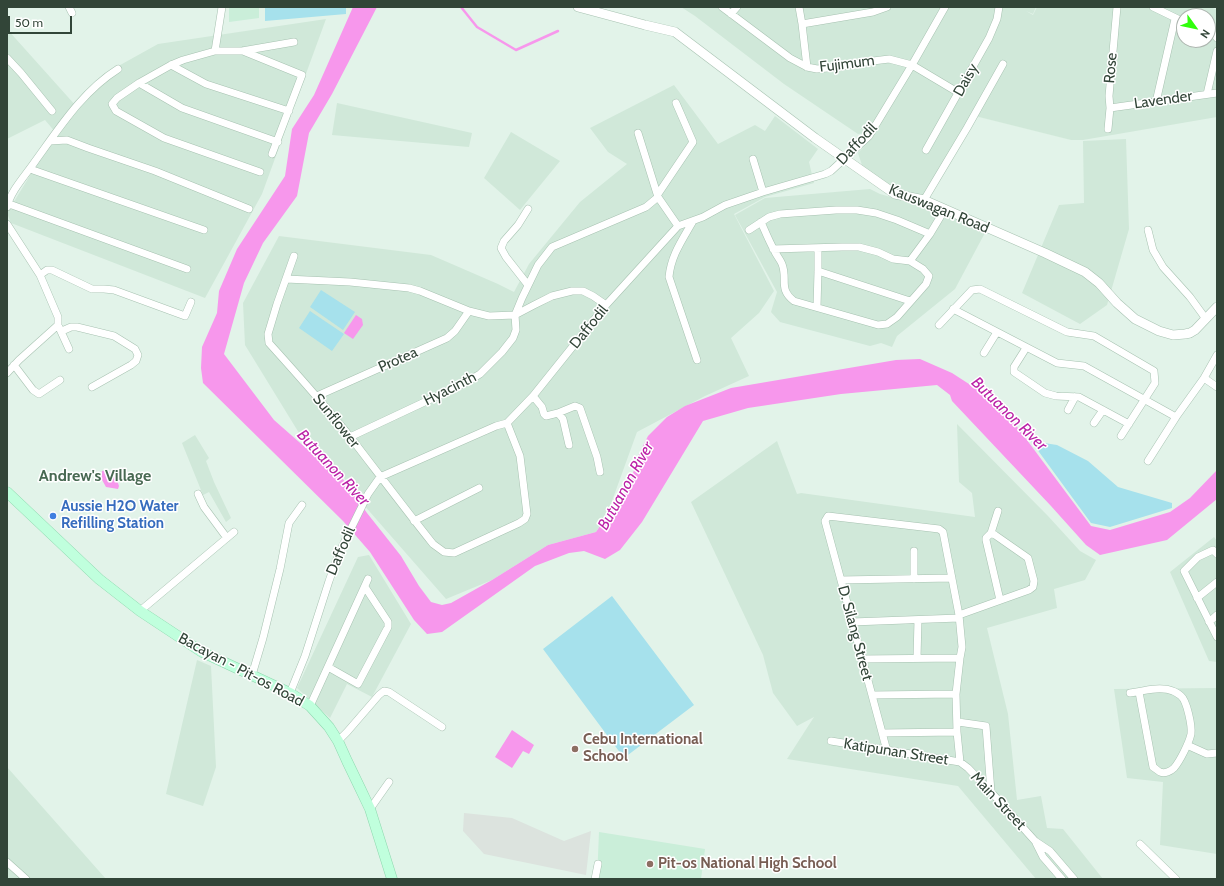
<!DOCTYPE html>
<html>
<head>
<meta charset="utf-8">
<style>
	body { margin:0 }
	#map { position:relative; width:1224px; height:886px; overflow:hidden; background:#e2f3e9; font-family:Cabin,sans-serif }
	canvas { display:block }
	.frame { position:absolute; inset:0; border:8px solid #324538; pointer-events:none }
	.north { position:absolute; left:1176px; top:8px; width:40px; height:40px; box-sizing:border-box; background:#fff; border:1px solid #adb5af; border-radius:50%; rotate:123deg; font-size:11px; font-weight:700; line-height:16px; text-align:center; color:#324538 }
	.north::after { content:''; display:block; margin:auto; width:14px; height:18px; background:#31ff0d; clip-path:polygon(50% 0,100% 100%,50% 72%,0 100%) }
	.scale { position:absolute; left:8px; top:16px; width:64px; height:18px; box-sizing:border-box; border:2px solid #324538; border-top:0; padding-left:5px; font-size:12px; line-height:14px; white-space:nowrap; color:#324538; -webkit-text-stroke:3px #fff; paint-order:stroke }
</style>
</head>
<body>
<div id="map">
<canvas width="1224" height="886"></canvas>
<div class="frame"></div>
<div class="north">N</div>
<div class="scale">50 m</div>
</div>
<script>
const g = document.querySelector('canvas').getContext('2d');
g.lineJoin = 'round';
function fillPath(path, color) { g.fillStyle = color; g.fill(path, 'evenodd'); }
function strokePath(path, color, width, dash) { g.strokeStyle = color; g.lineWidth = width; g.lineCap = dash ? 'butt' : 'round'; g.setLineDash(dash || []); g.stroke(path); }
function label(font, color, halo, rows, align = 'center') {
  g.font = font + ' Cabin,sans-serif'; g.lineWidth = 3; g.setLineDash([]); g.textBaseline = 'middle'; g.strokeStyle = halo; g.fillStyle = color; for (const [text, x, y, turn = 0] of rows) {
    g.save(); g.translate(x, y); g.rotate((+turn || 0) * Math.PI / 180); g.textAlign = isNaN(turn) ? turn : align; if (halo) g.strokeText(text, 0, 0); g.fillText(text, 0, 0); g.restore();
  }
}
const residential = new Path2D(`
	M681,7H1036L1033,14L1026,11L1033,15L1037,7H1211L1217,10V117L1083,140H1071L975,116L1008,56L974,115L926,195L898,192L863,168L858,153L872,138L869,136L864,133L858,134L784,84L695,16ZM1184,16H1208V40H1184Z
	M326,19L262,194L205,298L11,223L7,213L56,133L45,120L7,139V29L76,106L104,74L158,44Z
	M674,85L718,144L755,125L765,131L775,116L818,149L809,162L814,183L765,197L734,214L774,291L759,313L731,338L749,376L705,396L637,432L608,512L596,532L548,545L492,580L446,599L356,496L337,467L307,446L245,345L243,303L279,236L431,255L498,284L514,292L529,264L580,202L627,164L608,152L590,128Z
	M337,103L472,133L469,147L332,135Z
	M511,132L560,161L520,210L484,178Z
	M1126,139L1129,229L1107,305L1080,324L1022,293L1059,205L1084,203L1083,141Z
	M870,189L880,194L940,211L987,229L955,289L897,336L892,347L881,343L870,346L780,322L771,312L777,292L735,215L765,198Z
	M957,424L1048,516L1080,551L1096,560L1085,580L1054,589L1057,608L987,628L1008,714L1017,800L1041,796L1047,828L1063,829L1103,879H1036L958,786L787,759L814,717L797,726L773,693L763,655L691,502L777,441L797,494L801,493L975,517L972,493L959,482Z
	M195,435L209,458L206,461L214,482L231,518L226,522L209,492L203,495L182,443Z
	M1214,537L1217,541V662L1209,661L1170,572Z
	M369,555L411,624L372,697L347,684L330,718L297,688L358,557Z
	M197,660L211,666L216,767L203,806L166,794Z
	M1217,688V854L1160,845L1163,782L1127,778L1114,689Z
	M7,767L106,879H7Z`);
const education = new Path2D(`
	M229,7H259V18L229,22Z
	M599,832L705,849L701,879H597Z`);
const green = new Path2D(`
	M265,7H346V14L265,21Z
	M321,290L355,312L343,330L310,307Z
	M310,311L344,334L332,351L299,328Z
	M1031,441L1057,445L1088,461L1118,487L1172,503V508L1110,527L1091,523Z
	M612,596L694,705L624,758L543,649Z`);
const parking = new Path2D(`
	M464,813L512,818L564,841L591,831L586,875L484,854L463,831Z`);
const water = new Path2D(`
	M353,7H377L332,94L309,133L297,196L263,243L244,283L224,354L274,420L307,449L335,468L367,513L401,556L419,586L431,602L442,605L451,603L492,580L548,545L596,532L600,526L615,516L628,489L639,454L648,436L667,417L685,406L731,388L896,360L920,359L952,373L986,395L1012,420L1091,526L1110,530L1170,512L1190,498L1217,470V499L1167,540L1100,555L1086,545L1051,506L952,401L950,395L937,385L841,394L748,408L703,421L642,522L620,550L605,559L584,551L569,553L535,566L442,632L427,634L414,620L370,552L343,521L203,383L201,368L202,347L217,313L219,291L237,249L285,176L292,129L314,95Z
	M356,315L362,319L363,325L353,339L344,333Z
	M105,470C112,471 117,479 119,486L118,489L106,487L101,478L102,471Z
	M512,730L534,745L529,754L523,751L512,768L495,757Z`);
const stream = new Path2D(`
	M461,7L477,27L516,50L558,31`);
const minor = new Path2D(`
	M69,7L72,13
	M722,7L790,58L807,67L817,69L838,67L865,62L889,59L912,65L959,93
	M799,7L802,24L807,67
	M1153,7L1184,22
	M731,14L737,7
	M802,24L873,12L887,7
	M1208,32L1215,35L1217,38
	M215,51L222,7
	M243,51L302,75L272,154
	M7,58L21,73L52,111
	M171,65L206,84L289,111
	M139,83L182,108L278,142
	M1207,94L1217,51
	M1156,102L1175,19
	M1110,108L1217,93
	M1108,129L1110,108L1109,96L1117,7
	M638,133L658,197L678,226
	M50,141L67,140L88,148L155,171L249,209
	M926,150L989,38L997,19L999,7
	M753,159L763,192
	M30,169L204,230
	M260,172L164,138L116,111L112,104L117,98L139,83L171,65L183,60L215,51H242L294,42
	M658,194L693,142L676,103
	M924,200L967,128L1003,64
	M7,205H12L187,269
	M7,207C11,190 26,175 36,160C60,127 83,91 118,69
	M693,221C683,239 671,255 669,277L697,360
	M761,222C765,231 769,241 774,250C776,255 780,259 782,264C788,279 778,289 794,301L878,325L887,324L897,317L926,284L929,276L923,269L910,261L893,259L878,252L859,247H842L773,249
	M7,224L40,275L58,317V325L69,349
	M749,230L769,217L780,214L836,210H857L876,213L897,220L930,234
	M1148,230L1153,250L1163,267L1190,297L1206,319
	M294,256L277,304L268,334L269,343C297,374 325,405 351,438C378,473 405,509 433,544L444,552L454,553L519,523L525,519L527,514L520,456L507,423
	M910,261L930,234L945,209
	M818,271L910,301
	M40,275L47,270H52L92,289H104L114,290L185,316L191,302
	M286,279L350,282L409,288L420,291L469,311L489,316L515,315L534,305L552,296L572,291H583L593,296L606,305
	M528,285L506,257L501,248L504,241L518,225L528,209
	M817,307L818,271V248
	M953,309L1057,363L1084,366L1176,417
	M939,325L972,290L980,289L1067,332L1094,336L1154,371L1155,383L1121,436
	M62,331L71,327H77L114,336L135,349L138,355L136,361L131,365L92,387
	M1026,348L1014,367V372L1045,393L1056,396L1079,397L1129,424
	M984,353L997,332
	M14,365L33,390L39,394L60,380
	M7,373L19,360L58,325
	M1204,378L1217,387
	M317,396L447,338L455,331L469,311
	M533,396L542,407L544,414L546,416L558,413L575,406L580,408L597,457L600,472
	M1068,410L1075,397
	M558,413L563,419L569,445
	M1094,423L1103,410
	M350,437L465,383L480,374L502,352L513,338L516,330L515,315L522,298L538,265L552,247L646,207L658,197
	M1148,461L1176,417L1204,378L1217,355
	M198,494L204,507L227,538
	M998,511L991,533L986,538V540L1000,600
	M414,521L479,488
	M1217,554L1213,550L1198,557L1184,571L1217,637
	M914,579V551
	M841,580L952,578
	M1197,598L1217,582
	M140,611L234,532
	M959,615L1029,590L1033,587L1034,581L1028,558L995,535L991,533
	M852,622L959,618
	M1209,622L1217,615
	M917,658L918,620
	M862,659L960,658
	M328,667L358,684L388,627V622L365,587
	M252,675L263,638L280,569L289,523L302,505
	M290,693L305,656L329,581L339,553L368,494L380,477L496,426L507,423L533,396L606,305L678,226L703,217L725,205L763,192L825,174L831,171L869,136L912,65L945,7
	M1130,693C1143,691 1160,686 1173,691C1175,692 1179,694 1181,696C1187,701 1192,726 1191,734C1189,743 1180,761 1174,768C1171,771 1165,774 1160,772C1158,771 1155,768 1153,767L1139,692
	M872,695L956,694
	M310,706L368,579
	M958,722L986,726L991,792
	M882,733L957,732
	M338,741L347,732L379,695L384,691L389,692L442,727
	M831,741L960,762
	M1187,745L1207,754L1217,753
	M887,751L825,521L828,516L939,529L943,532L959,615L962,647L960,658L956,694L957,732L960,762
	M960,762L968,768L991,792L1035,841L1050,851L1074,879
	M370,809L389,782
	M1036,843L1043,857L1062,879
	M1140,844L1176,879
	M7,862L26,879
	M595,879L598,864`);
const tertiary = new Path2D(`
	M578,7L645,25L675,32L815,138L895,194L924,200L1045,253L1085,272L1099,283L1117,303L1135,319L1159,331L1173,335L1185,334L1190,333L1195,330L1217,307`);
const secondary = new Path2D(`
	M7,492L99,579L140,611L202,652L290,693L310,706L329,727L338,741L347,761L360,788L370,809L392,879`);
const markers = [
	[53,516,4,"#3f7fe0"],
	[575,749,4,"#8d6e63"],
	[650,864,4,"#8d6e63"]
];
const streetNames = [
	["Fujimum",847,64,-7],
	["Rose",1111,68,-85],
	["Daisy",966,80,-61],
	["Lavender",1163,100,-8],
	["Daffodil",857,144,-47],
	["Kauswagan Road",939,209,22],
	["Daffodil",589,327,-51],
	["Protea",398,360,-24],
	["Hyacinth",450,389,-27],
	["Sunflower",336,421,51],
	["Daffodil",341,551,-67],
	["D. Silang Street",855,633,75],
	["Bacayan - Pit-os Road",241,670,28],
	["Katipunan Street",896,752,9],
	["Main Street",998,801,47]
];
const shopNames = [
	["Aussie H2O Water",61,507],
	["Refilling Station",61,524]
];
const educationNames = [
	["Cebu International",583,740],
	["School",583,757],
	["Pit-os National High School",658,864]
];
const waterNames = [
	["Butuanon River",1009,414,44],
	["Butuanon River",333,468,47],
	["Butuanon River",626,486,-61]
];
const neighbourhoodNames = [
	["Andrew's Village",95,476]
];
fillPath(residential, '#d0e8d9');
fillPath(education, '#caeed9');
fillPath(green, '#a6e1ec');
fillPath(parking, '#dce3de');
fillPath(water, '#f797ec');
strokePath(stream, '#f797ec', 2.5);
strokePath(minor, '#a7c2b1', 8);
strokePath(tertiary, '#a7c2b1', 10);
strokePath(secondary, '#8dd8ae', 11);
strokePath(minor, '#fff', 7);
strokePath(tertiary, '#fff', 9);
strokePath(secondary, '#c0ffdd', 10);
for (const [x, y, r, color] of markers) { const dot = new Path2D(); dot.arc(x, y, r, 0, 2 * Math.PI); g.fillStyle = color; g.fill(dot); strokePath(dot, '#fff', 1.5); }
label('15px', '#324538', '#fff', streetNames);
label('bold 15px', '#366cbe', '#fff', shopNames, 'left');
label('bold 15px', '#785e54', '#fff', educationNames, 'left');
label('italic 16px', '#bb22a7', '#fff', waterNames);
label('bold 16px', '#486952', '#fff', neighbourhoodNames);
</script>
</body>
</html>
